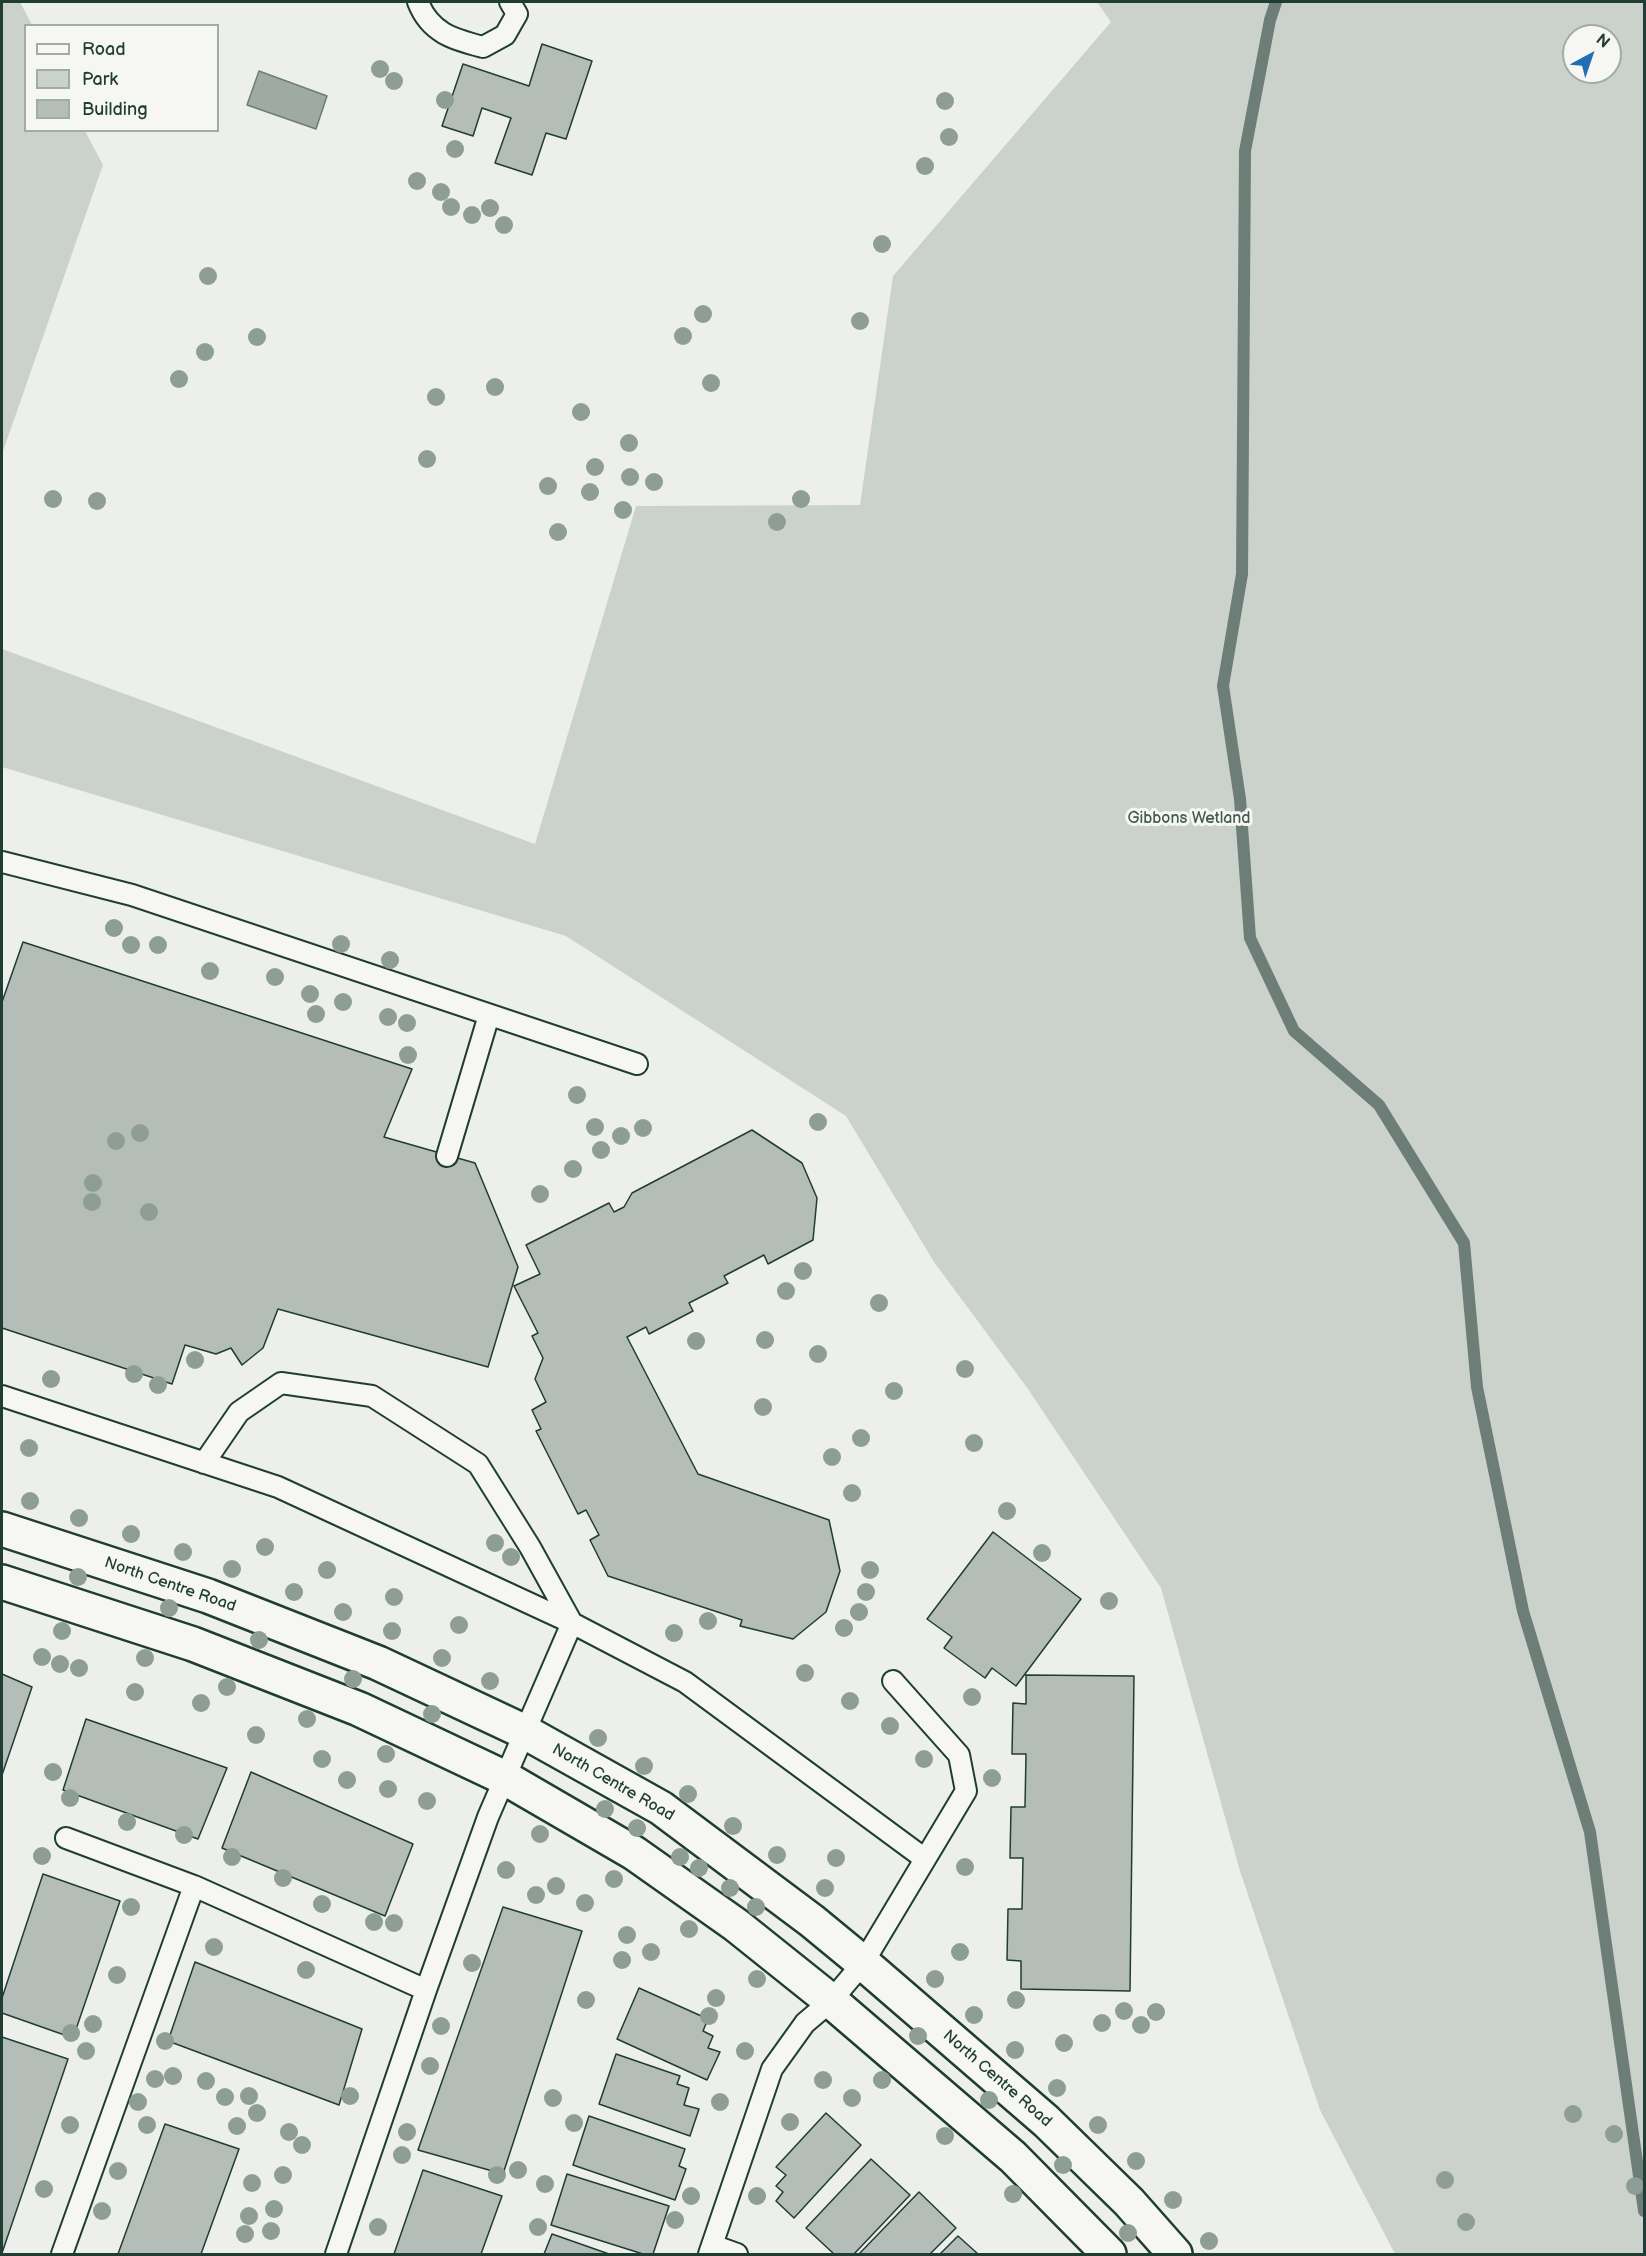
<!DOCTYPE html>
<html>
<head>
<meta charset="utf-8">
<style>
	body { margin:0 }
	#map { position:relative; width:1646px; height:2256px; overflow:hidden; background:#edefea; font-family:"Balsamiq Sans",sans-serif }
	canvas { display:block }
	.frame { position:absolute; inset:0; border:3px solid #1f3d34; pointer-events:none }
	.legend { position:absolute; left:24px; top:24px; width:195px; height:108px; box-sizing:border-box; background:#f6f6f2; border:2px solid #a0aca6; margin:0; padding:8px 10px; list-style:none; font-size:18px; color:#1f3d34 }
	.legend li { display:flex; align-items:center; gap:12px; height:30px }
	.legend b { width:30px; border:2px solid #a0aca6 }
	.north { position:absolute; left:1562px; top:24px; width:60px; height:60px; box-sizing:border-box; background:#f6f6f2; border:2px solid #a0aca6; border-radius:50%; rotate:40deg; font-size:16px; font-weight:700; line-height:24px; text-align:center; color:#1f3d34 }
	.north::after { content:''; display:block; margin:auto; width:21px; height:27px; background:#1f6fb2; clip-path:polygon(50% 0,100% 100%,50% 72%,0 100%) }
</style>
</head>
<body>
<div id="map">
<canvas width="1646" height="2256"></canvas>
<div class="frame"></div>
<ul class="legend">
<li><b style="height:8px;background:#f6f6f2"></b>Road</li>
<li><b style="height:16px;background:#cbd2cc"></b>Park</li>
<li><b style="height:16px;background:#b4bdb8"></b>Building</li>
</ul>
<div class="north">N</div>
</div>
<script>
const g = document.querySelector('canvas').getContext('2d');
g.lineJoin = 'round';
function fillPath(path, color) { g.fillStyle = color; g.fill(path, 'evenodd'); }
function strokePath(path, color, width, dash) { g.strokeStyle = color; g.lineWidth = width; g.lineCap = dash ? 'butt' : 'round'; g.setLineDash(dash || []); g.stroke(path); }
function label(font, color, halo, rows, align = 'center') {
  g.font = font + ' "Balsamiq Sans",sans-serif'; g.lineWidth = 6; g.setLineDash([]); g.textBaseline = 'middle'; g.strokeStyle = halo; g.fillStyle = color; for (const [text, x, y, turn = 0] of rows) {
    g.save(); g.translate(x, y); g.rotate((+turn || 0) * Math.PI / 180); g.textAlign = isNaN(turn) ? turn : align; if (halo) g.strokeText(text, 0, 0); g.fillText(text, 0, 0); g.restore();
  }
}
const green = new Path2D(`
	M2,2H20L32,25L26,26V130L85,131L103,165L2,454Z
	M1097,2H1644V2254H1395L1320,2110L1240,1871L1161,1588L1028,1389L934,1262L846,1116L566,936L2,767V649L535,844L636,506L860,505L893,276L1111,22ZM1574,36H1610V72H1574Z`);
const water = new Path2D(`
	M259,71L327,96L316,129L247,105Z`);
const stream = new Path2D(`
	M1276,2L1270,20L1245,151L1242,574L1223,686L1240,799L1250,938L1294,1031L1379,1105L1464,1243L1477,1387L1523,1611L1590,1832L1644,2211`);
const building = new Path2D(`
	M542,44L592,61L566,139L546,133L532,175L495,163L511,118L482,108L473,136L442,126L463,64L529,86Z
	M23,942L412,1069L384,1137L475,1163L518,1267L488,1367L278,1309L263,1348L242,1365L231,1348L216,1354L185,1345L172,1384L2,1328V1002Z
	M752,1130L802,1163L817,1198L813,1240L768,1264L764,1255L724,1276L728,1283L689,1303L693,1311L649,1334L646,1327L627,1337L698,1474L829,1520L840,1571L826,1612L793,1639L740,1626L742,1620L608,1576L590,1540L599,1535L586,1510L578,1514L536,1431L541,1429L532,1410L546,1402L535,1379L543,1358L532,1336L538,1333L514,1286L540,1274L526,1245L609,1203L614,1212L624,1207L632,1193Z
	M993,1532L1081,1599L1016,1686L992,1668L985,1678L944,1648L952,1637L927,1619Z
	M2,1674L32,1687L2,1775Z
	M1026,1675L1134,1676L1130,1991L1021,1989V1961L1007,1960L1008,1909H1022L1023,1858H1010L1011,1807H1025L1026,1754H1012L1013,1703L1026,1704Z
	M86,1719L227,1768L198,1839L63,1790Z
	M251,1772L413,1844L385,1916L222,1848Z
	M43,1874L120,1901L73,2038L2,2013V1998Z
	M503,1907L582,1931L503,2174L418,2150Z
	M195,1962L362,2029L339,2105L168,2041Z
	M639,1988L708,2019L703,2031L713,2036L708,2048L720,2052L707,2080L617,2039Z
	M2,2037L68,2059L2,2253Z
	M616,2054L680,2076L677,2084L689,2088L684,2105L699,2109L690,2136L599,2104Z
	M826,2113L861,2145L794,2218L776,2201L783,2192L776,2186L786,2175L776,2167Z
	M589,2116L685,2149L679,2166L686,2169L675,2200L573,2165Z
	M165,2124L239,2149L201,2254H118Z
	M871,2159L910,2195L854,2254H834L806,2228Z
	M423,2170L502,2196L481,2254H394Z
	M567,2174L669,2206L653,2254H643L551,2225Z
	M919,2192L956,2228L930,2254H859Z
	M552,2234L609,2254H544Z
	M958,2236L978,2254H940Z`);
const lane = new Path2D(`
	M418,2C430,33 453,39 483,47L505,35L517,14L510,2
	M2,862L132,895L637,1064
	M447,1156L489,1015
	M2,1396L278,1487L572,1623L685,1682L925,1859
	M204,1463L239,1412L281,1383L372,1396L478,1464L530,1547L572,1623L488,1817L426,1990L336,2254
	M66,1838L194,1886L426,1990
	M712,2245L737,2254
	M62,2254L194,1886
	M709,2254L772,2069L805,2023L831,2001L863,1963L966,1791L959,1755L893,1681`);
const secondary = new Path2D(`
	M2,1529L208,1596L378,1663L525,1732L661,1808L812,1921L863,1963L1046,2121L1129,2202L1175,2254
	M2,1582L193,1644L359,1709L505,1778L634,1853L736,1925L831,2001L1013,2157L1109,2254`);
const trees = [
	[380,69],
	[394,81],
	[445,100],
	[945,101],
	[949,137],
	[455,149],
	[925,166],
	[417,181],
	[441,192],
	[451,207],
	[490,208],
	[472,215],
	[504,225],
	[882,244],
	[208,276],
	[703,314],
	[860,321],
	[683,336],
	[257,337],
	[205,352],
	[179,379],
	[711,383],
	[495,387],
	[436,397],
	[581,412],
	[629,443],
	[427,459],
	[595,467],
	[630,477],
	[654,482],
	[548,486],
	[590,492],
	[53,499],
	[801,499],
	[97,501],
	[623,510],
	[777,522],
	[558,532],
	[114,928],
	[341,944],
	[131,945],
	[158,945],
	[390,960],
	[210,971],
	[275,977],
	[310,994],
	[343,1002],
	[316,1014],
	[388,1017],
	[407,1023],
	[408,1055],
	[577,1095],
	[818,1122],
	[595,1127],
	[643,1128],
	[140,1133],
	[621,1136],
	[116,1141],
	[601,1150],
	[573,1169],
	[93,1183],
	[540,1194],
	[92,1202],
	[149,1212],
	[803,1271],
	[786,1291],
	[879,1303],
	[765,1340],
	[696,1341],
	[818,1354],
	[195,1360],
	[965,1369],
	[134,1374],
	[51,1379],
	[158,1385],
	[894,1391],
	[763,1407],
	[861,1438],
	[974,1443],
	[29,1448],
	[832,1457],
	[852,1493],
	[30,1501],
	[1007,1511],
	[79,1518],
	[131,1534],
	[495,1543],
	[265,1547],
	[183,1552],
	[1042,1553],
	[511,1557],
	[232,1569],
	[327,1570],
	[870,1570],
	[78,1577],
	[294,1592],
	[866,1592],
	[394,1597],
	[1109,1601],
	[169,1608],
	[343,1612],
	[859,1612],
	[708,1621],
	[459,1625],
	[844,1628],
	[62,1631],
	[392,1631],
	[674,1633],
	[259,1640],
	[42,1657],
	[145,1658],
	[442,1658],
	[60,1664],
	[79,1668],
	[805,1673],
	[353,1679],
	[490,1681],
	[227,1687],
	[135,1692],
	[972,1697],
	[850,1701],
	[201,1703],
	[432,1714],
	[307,1719],
	[890,1726],
	[256,1735],
	[598,1738],
	[386,1754],
	[322,1759],
	[924,1759],
	[644,1766],
	[53,1772],
	[992,1778],
	[347,1780],
	[388,1789],
	[688,1794],
	[70,1798],
	[427,1801],
	[605,1809],
	[127,1822],
	[733,1826],
	[637,1828],
	[540,1834],
	[184,1835],
	[777,1855],
	[42,1856],
	[232,1857],
	[680,1857],
	[836,1858],
	[965,1867],
	[699,1868],
	[506,1870],
	[283,1878],
	[614,1879],
	[556,1886],
	[730,1888],
	[825,1888],
	[536,1895],
	[585,1903],
	[322,1904],
	[131,1907],
	[756,1907],
	[374,1922],
	[394,1923],
	[689,1929],
	[627,1935],
	[214,1947],
	[651,1952],
	[960,1952],
	[622,1960],
	[472,1963],
	[306,1970],
	[117,1975],
	[757,1979],
	[935,1979],
	[716,1998],
	[586,2000],
	[1016,2000],
	[1124,2011],
	[1156,2012],
	[974,2015],
	[709,2016],
	[1102,2023],
	[93,2024],
	[1141,2025],
	[441,2026],
	[71,2033],
	[918,2036],
	[165,2041],
	[1064,2043],
	[1015,2050],
	[86,2051],
	[745,2051],
	[430,2066],
	[173,2076],
	[155,2079],
	[823,2080],
	[882,2080],
	[206,2081],
	[1057,2088],
	[249,2096],
	[350,2096],
	[225,2097],
	[553,2098],
	[852,2098],
	[989,2100],
	[138,2102],
	[720,2102],
	[257,2113],
	[1573,2114],
	[790,2122],
	[574,2123],
	[70,2125],
	[147,2125],
	[1098,2125],
	[237,2126],
	[289,2132],
	[407,2132],
	[1614,2134],
	[945,2136],
	[302,2145],
	[402,2155],
	[1136,2161],
	[1063,2165],
	[518,2170],
	[118,2171],
	[283,2175],
	[497,2175],
	[1445,2180],
	[252,2183],
	[545,2184],
	[1635,2186],
	[44,2189],
	[1013,2194],
	[691,2196],
	[757,2196],
	[1173,2200],
	[274,2209],
	[102,2211],
	[249,2216],
	[675,2220],
	[1466,2222],
	[378,2227],
	[538,2227],
	[271,2231],
	[1128,2233],
	[245,2234],
	[1209,2241]
];
const parkNames = [
	["Gibbons Wetland",1189,819]
];
const streetNames = [
	["North Centre Road",170,1585,19],
	["North Centre Road",613,1783,30],
	["North Centre Road",997,2079,41]
];
fillPath(green, '#cbd2cc');
fillPath(water, '#9faaa4');
strokePath(water, '#6c7e77', 1.5);
strokePath(stream, '#6c7e77', 12);
fillPath(building, '#b4bdb8');
strokePath(building, '#1f3d34', 1.5);
strokePath(lane, '#1f3d34', 24);
strokePath(secondary, '#1f3d34', 38);
strokePath(lane, '#f6f6f2', 20);
strokePath(secondary, '#f6f6f2', 33);
g.fillStyle = '#8e9e96';
for (const [x, y] of trees) { g.beginPath(); g.arc(x, y, 9, 0, 2 * Math.PI); g.fill(); }
label('16px', '#415b52', '#f6f6f2', parkNames);
label('16px', '#1f3d34', '#f6f6f2', streetNames);
</script>
</body>
</html>
